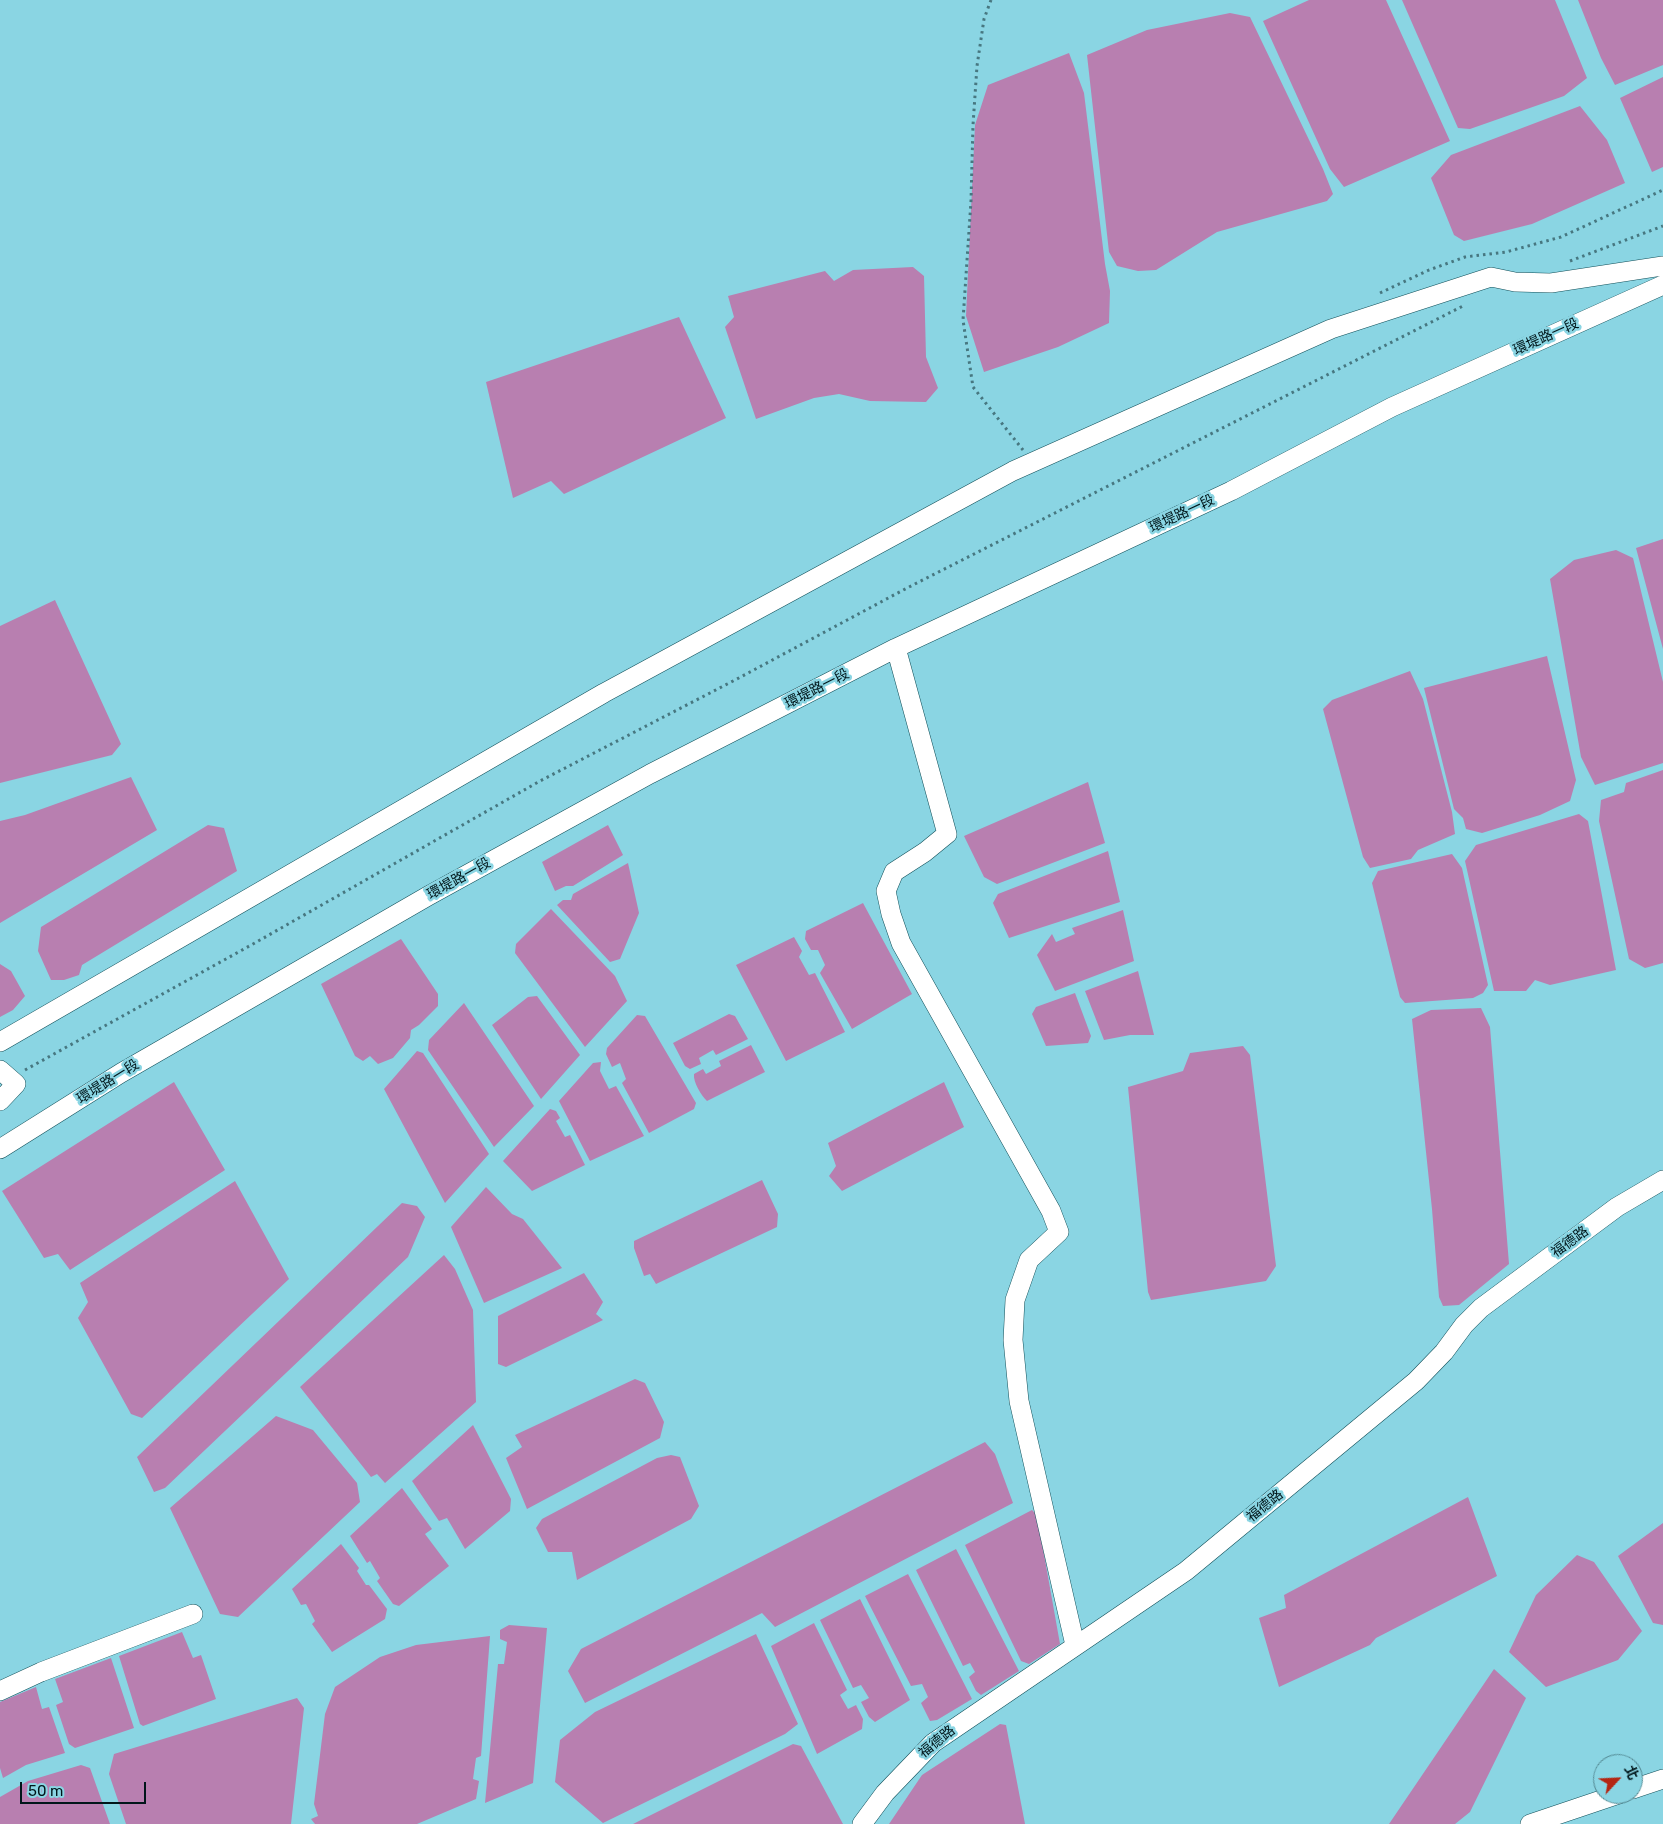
<!DOCTYPE html>
<html>
<head>
<meta charset="utf-8">
<style>
	body { margin:0 }
	#map { position:relative; width:1663px; height:1824px; overflow:hidden; background:#8ad5e3; font-family:Rubik,"Noto Sans TC",sans-serif }
	canvas { display:block }
	.north { position:absolute; left:1593px; top:1754px; width:50px; height:50px; box-sizing:border-box; background:#8ad5e3; border:1px solid #538993; border-radius:50%; rotate:65deg; font-size:14px; font-weight:700; line-height:20px; text-align:center; color:#01161a }
	.north::after { content:''; display:block; margin:auto; width:18px; height:22px; background:#b42613; clip-path:polygon(50% 0,100% 100%,50% 72%,0 100%) }
	.scale { position:absolute; left:20px; top:1782px; width:126px; height:22px; box-sizing:border-box; border:2px solid #01161a; border-top:0; padding-left:6px; font-size:15px; line-height:18px; white-space:nowrap; color:#01161a; -webkit-text-stroke:4px #8ad5e3; paint-order:stroke }
</style>
</head>
<body>
<div id="map">
<canvas width="1663" height="1824"></canvas>
<div class="north">北</div>
<div class="scale">50 m</div>
</div>
<script>
const g = document.querySelector('canvas').getContext('2d');
g.lineJoin = 'round';
function fillPath(path, color) { g.fillStyle = color; g.fill(path, 'evenodd'); }
function strokePath(path, color, width, dash) { g.strokeStyle = color; g.lineWidth = width; g.lineCap = dash ? 'butt' : 'round'; g.setLineDash(dash || []); g.stroke(path); }
function label(font, color, halo, rows, align = 'center') {
  g.font = font + ' Rubik,"Noto Sans TC",sans-serif'; g.lineWidth = 5; g.setLineDash([]); g.textBaseline = 'middle'; g.strokeStyle = halo; g.fillStyle = color; for (const [text, x, y, turn = 0] of rows) {
    g.save(); g.translate(x, y); g.rotate((+turn || 0) * Math.PI / 180); g.textAlign = isNaN(turn) ? turn : align; if (halo) g.strokeText(text, 0, 0); g.fillText(text, 0, 0); g.restore();
  }
}
const water = new Path2D(`
	M1309,0H1386L1450,141L1344,187L1330,169L1263,21Z
	M1402,0H1555L1587,78L1564,96L1470,129L1458,128Z
	M1578,0H1663V65L1615,85L1601,58Z
	M1230,13L1250,17L1323,169L1333,194L1327,201L1217,232L1156,270L1138,271L1117,266L1109,252L1087,55L1147,30Z
	M1069,53L1084,93L1105,264L1110,291L1109,323L1058,347L984,372L966,316L975,125L988,85Z
	M1663,77V167L1652,172L1620,98Z
	M1580,106L1607,140L1625,183L1532,224L1464,241L1454,235L1431,178L1451,155Z
	M913,267L924,276L926,357L938,388L926,402L870,401L839,394L814,398L756,419L725,327L734,317L728,296L825,271L834,281L853,270Z
	M679,317L726,418L564,494L551,481L513,498L486,382Z
	M1663,539V649L1636,548Z
	M1616,550L1633,558L1663,682V763L1595,785L1581,757L1550,579L1574,560Z
	M55,600L121,744L112,755L0,783V626Z
	M1547,656L1576,780L1570,801L1540,815L1482,833L1466,829L1463,818L1454,809L1424,688Z
	M1410,671L1423,699L1452,812L1455,834L1418,850L1411,859L1370,868L1363,857L1323,709L1332,700Z
	M1663,770V963L1645,968L1629,959L1599,821L1601,800L1624,792L1626,783Z
	M131,777L157,830L0,923V821L25,815Z
	M1088,782L1105,843L997,884L984,877L964,836Z
	M1579,814L1588,821L1616,970L1550,985L1535,980L1526,991H1494L1465,861L1476,845Z
	M208,825L224,828L237,871L82,965L79,975L64,980H51L38,951L41,927Z
	M608,825L623,855L573,886H566L555,891L542,862Z
	M1108,851L1120,902L1009,938L993,903L998,894Z
	M1452,854L1462,868L1488,985L1483,993L1473,998L1405,1003L1400,997L1372,883L1378,871Z
	M628,863L639,913L620,959L610,962L557,905L563,900H571L573,894Z
	M863,903L912,994L852,1029L820,973L825,965L818,950H811L805,939L806,931Z
	M551,909L615,976L627,1001L585,1047L515,953L516,944Z
	M1123,910L1134,961L1055,991L1037,955L1052,934L1056,942L1075,934L1072,928Z
	M794,937L802,951L799,957L809,975L815,973L845,1032L786,1061L736,965Z
	M401,939L438,994V1006L419,1025L411,1030L410,1038L393,1058L378,1064L370,1056L363,1061L355,1056L321,984Z
	M0,964L11,971L25,996L13,1010L0,1017Z
	M1138,971L1154,1035H1130L1104,1040L1085,991Z
	M1075,993L1091,1036L1088,1043L1046,1046L1032,1014L1036,1007Z
	M537,996L580,1055L541,1099L492,1025L528,997Z
	M464,1003L534,1106L494,1147L428,1050L429,1040Z
	M1481,1008L1490,1027L1509,1264L1459,1305L1443,1306L1439,1297L1432,1209L1412,1019L1431,1010Z
	M729,1014L735,1016L748,1039L716,1055L713,1050L699,1058L701,1064L690,1069L685,1066L673,1043Z
	M637,1015L645,1016L696,1103L694,1109L649,1133L622,1083L626,1079L620,1063L612,1067L606,1054L607,1048Z
	M751,1045L765,1072L707,1101C701,1095 693,1082 694,1074L703,1069L706,1074L721,1066L719,1061Z
	M1243,1046L1250,1055L1276,1266L1266,1281L1151,1300L1148,1292L1128,1087L1183,1071L1190,1053Z
	M417,1051L423,1053L489,1154L445,1203L384,1089Z
	M601,1062L600,1071L609,1089L616,1086L644,1136L590,1161L559,1101L593,1063Z
	M174,1082L225,1170L70,1270L58,1254L44,1258L2,1191Z
	M944,1082L964,1127L842,1191L829,1176L836,1166L828,1143Z
	M550,1109L556,1111L560,1118L556,1121L565,1137L570,1135L585,1165L532,1191L503,1161Z
	M762,1180L778,1214L777,1227L656,1284L650,1274L644,1276L634,1248V1241Z
	M235,1181L289,1279L142,1418L131,1414L78,1318L88,1302L80,1283Z
	M486,1187L512,1214L523,1219L562,1268L484,1303L451,1227Z
	M402,1203L417,1206L425,1217L408,1257L165,1488L154,1492L137,1457Z
	M444,1255L455,1269L473,1310L476,1402L385,1483L377,1474L371,1477L300,1387Z
	M584,1273L603,1302L596,1314L603,1320L506,1367L498,1364V1316Z
	M635,1379L645,1383L664,1422L660,1438L527,1509L506,1458L522,1447L515,1435Z
	M276,1416L313,1430L357,1483L360,1502L238,1617L220,1614L170,1508Z
	M473,1425L511,1499L510,1511L465,1549L447,1518L439,1521L412,1481Z
	M985,1442L995,1454L1013,1503L775,1627L762,1613L585,1703L568,1671L581,1649Z
	M671,1455L680,1457L699,1506L691,1519L577,1580L572,1552H548L536,1528L542,1519L657,1458Z
	M402,1488L432,1529L425,1534L449,1566L399,1606L393,1604L377,1581L380,1578L370,1561L367,1563L350,1536Z
	M1468,1497L1497,1576L1376,1638L1370,1645L1279,1687L1259,1618L1286,1608L1284,1595Z
	M1032,1510L1037,1515L1060,1644L1029,1664L1021,1661L965,1545Z
	M1663,1523V1625L1653,1623L1618,1556Z
	M341,1544L359,1568L357,1571L366,1585H369L387,1609L385,1619L332,1652L312,1624L315,1621L306,1604L301,1605L292,1589Z
	M956,1549L1019,1671L981,1695L976,1691L969,1677L975,1672L970,1663L963,1666L916,1570Z
	M1577,1555L1594,1562L1642,1631L1618,1660L1546,1687L1509,1652L1536,1595Z
	M908,1574L972,1699L937,1720L930,1721L921,1703L928,1697L922,1684L911,1686L865,1596Z
	M860,1599L910,1700L875,1722L869,1717L861,1702L869,1698L861,1685L853,1688L820,1620Z
	M814,1623L847,1690L840,1695L848,1709L856,1705L863,1719L862,1729L817,1754L771,1646Z
	M509,1625L547,1628L533,1783L485,1803L498,1664H504L507,1642L500,1639V1630Z
	M182,1632L193,1658L201,1655L216,1699L143,1726L140,1724L119,1656Z
	M756,1634L798,1724L785,1734L603,1823L555,1782L560,1740L595,1712Z
	M490,1636L481,1756L476,1758L473,1779L479,1781L476,1799L417,1824H315L311,1819L318,1816L314,1804L325,1714L335,1687L380,1657L416,1645Z
	M111,1658L134,1728L75,1748L69,1744L56,1705L63,1702L55,1679Z
	M1494,1669L1526,1698L1470,1812L1455,1824H1389Z
	M36,1687L42,1709L49,1707L65,1753L26,1765L3,1778L0,1768V1702Z
	M297,1698L304,1708L291,1824H126L109,1774L114,1754Z
	M1000,1724L1006,1725L1025,1824H889L922,1775Z
	M793,1744L801,1746L843,1824H633Z
	M81,1765L90,1768L110,1824H0V1797L28,1781Z`);
const path = new Path2D(`
	M991,0L984,19L977,66L973,125L971,201L963,320L973,387L1023,450
	M1570,261L1663,226
	M1380,293L1429,270L1465,257L1506,252L1561,237L1663,190
	M25,1070L253,944L540,781L735,680L907,588L1463,306`);
const minor = new Path2D(`
	M896,648L947,834L925,852L894,872L886,891L891,914L901,943L1051,1211L1059,1232L1029,1260L1015,1300L1013,1340L1019,1401L1075,1645
	M0,1042L604,693L1013,471L1331,329L1491,277L1515,282L1551,283L1663,266
	M0,1070L16,1084L0,1101
	M0,1149L121,1073L428,896L650,774L896,648L1231,491L1392,407L1663,285
	M0,1691L41,1672L193,1614
	M1633,1789L1663,1779
	M862,1824L885,1793L933,1743L1186,1571L1416,1381L1444,1352L1464,1325L1481,1308L1617,1207L1663,1180
	M1530,1824L1619,1794`);
const streetNames = [
	["環堤路一段",1546,337,-24],
	["環堤路一段",1182,514,-25],
	["環堤路一段",817,689,-27],
	["環堤路一段",459,879,-29],
	["環堤路一段",108,1082,-32],
	["福德路",1570,1242,-36],
	["福德路",1265,1506,-39],
	["福德路",937,1742,-39]
];
fillPath(water, '#b87fb0');
strokePath(minor, '#114f59', 20);
strokePath(path, '#477780', 3, [2.5, 4]);
strokePath(minor, '#fff', 19);
label('14px', '#01161a', '#8ad5e3', streetNames);
</script>
</body>
</html>
